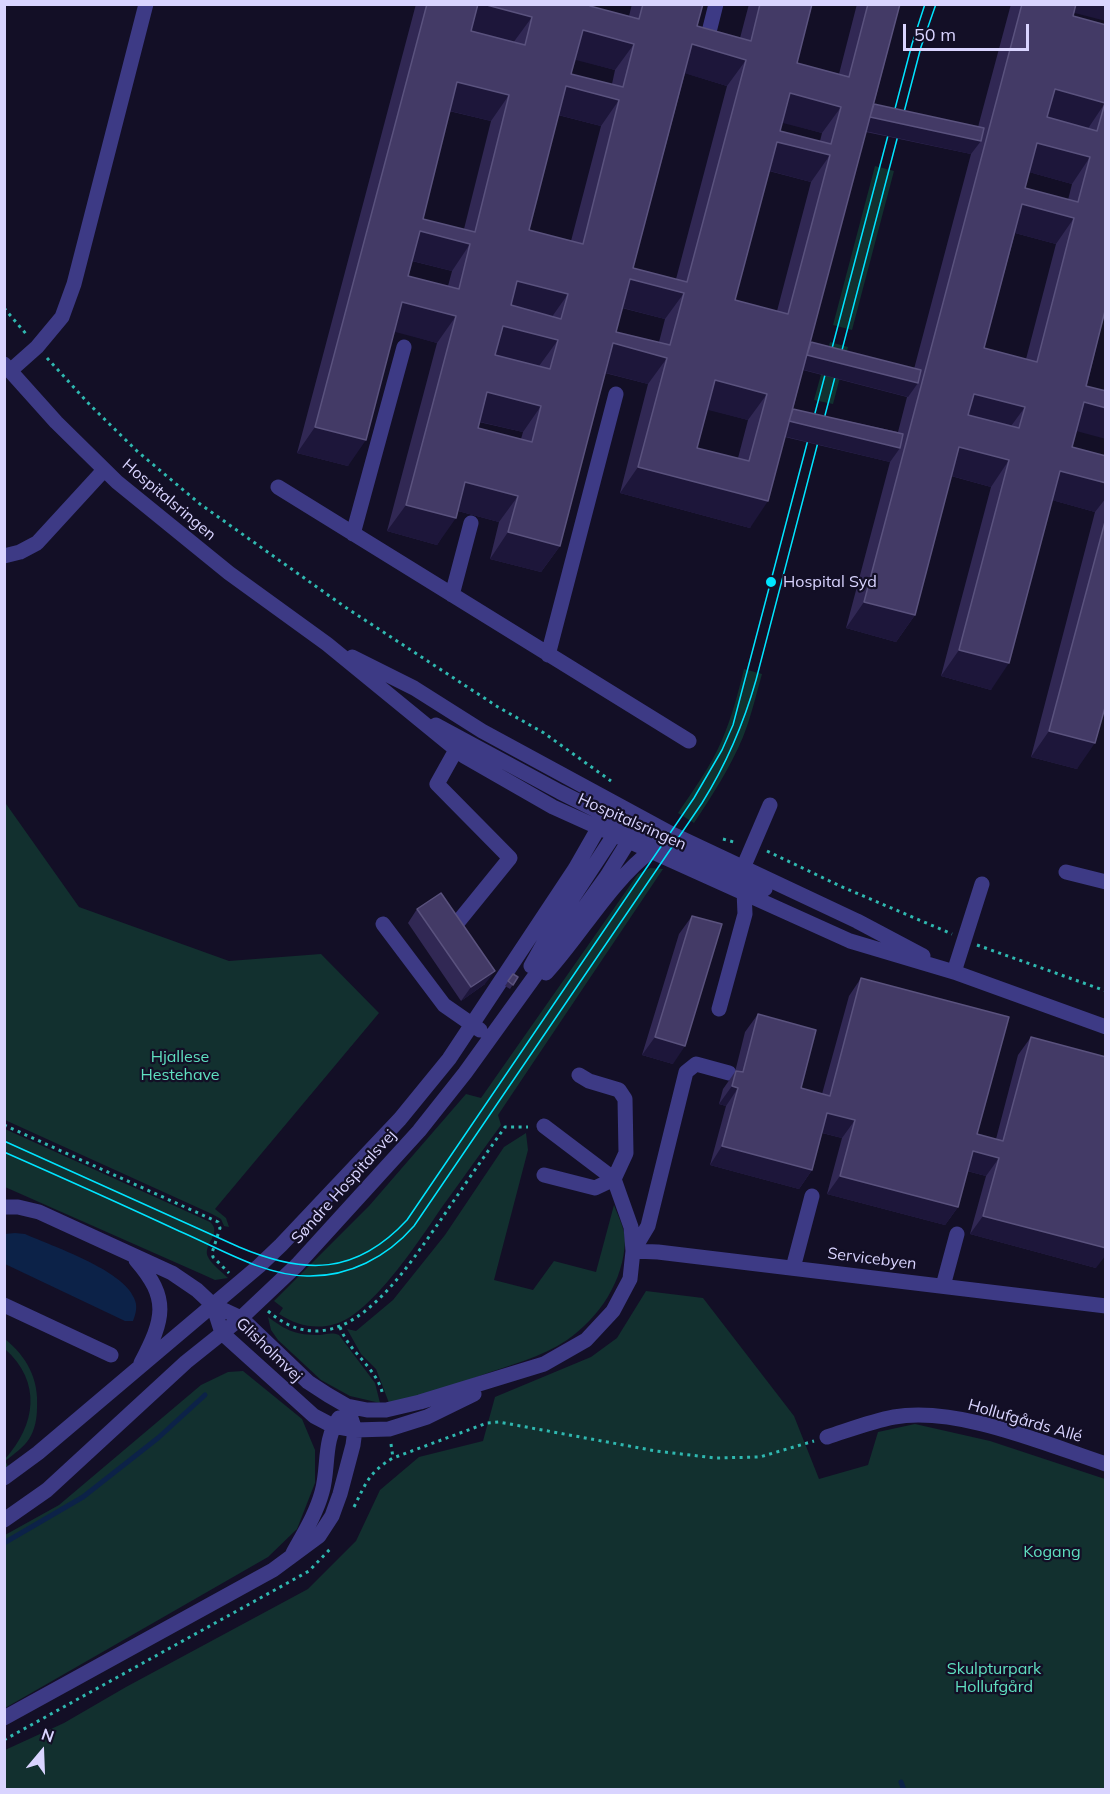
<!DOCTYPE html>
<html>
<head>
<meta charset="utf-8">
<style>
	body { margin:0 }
	#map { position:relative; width:1110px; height:1794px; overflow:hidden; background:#130f26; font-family:Mulish,sans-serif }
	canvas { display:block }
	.frame { position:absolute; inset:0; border:6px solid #d9d4ff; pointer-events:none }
	.north { position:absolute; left:12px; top:1722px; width:60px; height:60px; -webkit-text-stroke:4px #130f26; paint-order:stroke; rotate:19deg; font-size:16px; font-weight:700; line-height:24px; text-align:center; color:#d9d4ff }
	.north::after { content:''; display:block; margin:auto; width:21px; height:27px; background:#d9d4ff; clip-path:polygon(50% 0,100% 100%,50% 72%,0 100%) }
	.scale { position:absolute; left:903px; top:24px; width:126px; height:27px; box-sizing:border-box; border:3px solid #d9d4ff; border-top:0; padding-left:8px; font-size:18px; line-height:21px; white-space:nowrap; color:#d9d4ff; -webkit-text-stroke:4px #130f26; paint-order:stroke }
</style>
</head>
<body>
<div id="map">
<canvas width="1110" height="1794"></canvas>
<div class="frame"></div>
<div class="north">N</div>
<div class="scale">50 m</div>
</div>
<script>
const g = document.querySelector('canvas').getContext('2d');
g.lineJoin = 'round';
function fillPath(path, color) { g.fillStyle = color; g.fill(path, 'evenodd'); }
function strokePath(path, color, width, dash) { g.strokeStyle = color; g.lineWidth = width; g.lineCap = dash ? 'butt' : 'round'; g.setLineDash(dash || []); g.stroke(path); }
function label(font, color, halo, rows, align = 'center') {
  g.font = font + ' Mulish,sans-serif'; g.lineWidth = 4.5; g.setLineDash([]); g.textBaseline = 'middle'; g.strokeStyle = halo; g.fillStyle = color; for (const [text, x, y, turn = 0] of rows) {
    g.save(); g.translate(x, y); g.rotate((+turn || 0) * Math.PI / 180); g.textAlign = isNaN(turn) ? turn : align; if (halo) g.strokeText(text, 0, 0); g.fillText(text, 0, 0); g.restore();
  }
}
const green = new Path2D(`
	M875,166L894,171L852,330L833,325Z
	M830,342L848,347L833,404L814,400Z
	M744,669L762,674C756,695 751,717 743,737C730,768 712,796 694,823L678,813C694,789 711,766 722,740C732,717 738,693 744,669Z
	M4,801L79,907L229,961L321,954L379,1013L215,1209L226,1218L229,1227L224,1226L221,1219L212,1214L5,1120Z
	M650,868L663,869L498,1115L501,1125C481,1152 462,1180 442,1207C421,1238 371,1315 335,1324C315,1330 296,1325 279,1314L283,1308L274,1301L369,1206L466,1094L481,1098L638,874Z
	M5,1129L210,1222C223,1233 202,1245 208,1257C212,1265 222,1272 228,1278L215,1280L204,1275L5,1187Z
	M526,1133L528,1150L494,1280L533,1290L554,1261L596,1272L614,1205C618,1216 625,1229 625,1240C624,1281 599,1318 567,1340C542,1357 510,1365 482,1375C451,1386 422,1398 389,1403L376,1369L361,1354L347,1329L356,1331L393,1300L445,1235L504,1147Z
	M646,1291L703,1298L794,1416L819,1479L868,1465L878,1432L915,1424L990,1441L1105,1479V1789H5V1750L64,1723L126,1687L308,1589L356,1541L380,1490L419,1457L483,1441L495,1397L591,1357L617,1338Z
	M268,1317C287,1331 296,1335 320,1335C327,1334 332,1332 339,1335L375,1383L380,1403L350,1396L321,1380L278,1340L271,1330Z
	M5,1339C27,1357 39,1379 37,1408C37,1418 35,1430 29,1439C23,1448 14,1454 5,1461L8,1466L5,1468V1459C36,1425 42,1382 5,1349Z
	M243,1371L302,1419L315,1450V1483L297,1529L268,1557L5,1708V1535L59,1505L201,1385L228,1372Z`);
const water = new Path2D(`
	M15,1233L25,1234C52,1246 123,1270 134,1298C138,1306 136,1313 133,1321H125L5,1264V1234Z`);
const stream = new Path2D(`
	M4,1543L83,1497L158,1438L205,1395
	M901,1782L904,1790`);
const path = new Path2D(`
	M4,308L27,335
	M47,358L90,405L137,451L200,504L345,607L498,707L544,733L611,781
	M723,839L737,843
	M767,851L840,886L952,934
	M977,945L1106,991
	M4,1125L218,1222L220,1228L212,1253L213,1257L229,1273
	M268,1311C341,1374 403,1273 440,1221C461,1190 483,1158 505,1127H528
	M340,1327C349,1353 378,1368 383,1396
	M391,1444L393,1458
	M354,1507C366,1483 369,1472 393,1458L487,1423L499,1422L656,1451L715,1458L760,1457L814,1441
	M4,1740L309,1571L332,1547`);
const minor = new Path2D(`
	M705,48L716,4
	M4,364L56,422L117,482L229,573L327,644L464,756L553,807L850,941L954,972L1106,1027
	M10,371L37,347L62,317L74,284L146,4
	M278,487L689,741
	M353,534L404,347
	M4,556L20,552L37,543L104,470
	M452,595L471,523
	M548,655L616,394
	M352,657L414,688L482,731L670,833L857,921L923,956
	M436,725L560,792L608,816L618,817
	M456,750L437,784L510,858L458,922
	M622,828L638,829L713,866L765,889
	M1066,872L1106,882
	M383,924L444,1005L480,1030
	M531,966L549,934L614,835L618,817L617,805
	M954,972L982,884
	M546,973C580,936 611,881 651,851
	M719,1009L745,914L743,868L770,805
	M729,1073L696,1064L686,1072L648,1226L633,1251L658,1252L1106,1306
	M544,1126L614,1179
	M544,1175L595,1188L614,1179L626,1153L625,1099L619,1090L589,1081L579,1075
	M4,1207H18L39,1212L172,1273L197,1290L213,1305L241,1318L308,1382L328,1395L347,1406L367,1410H386L420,1402L544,1364L586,1340L613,1311L630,1279L633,1251L631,1227L614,1179
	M136,1260C170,1299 164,1319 141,1363
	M793,1268L812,1196
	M943,1286L957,1234
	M4,1305L111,1355
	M213,1305L222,1333L314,1416L333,1426L355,1430L389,1429L427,1417L474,1394
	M827,1437C849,1430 872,1421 894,1417C958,1406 1045,1444 1106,1464
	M4,1478L38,1453L259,1266L281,1245L400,1119L449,1059L575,869L599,827L617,805
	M4,1520L47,1490L186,1362L241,1318L297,1265L419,1131L465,1073L607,876L628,842L632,813
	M293,1553C304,1533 316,1514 322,1492C329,1468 323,1440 339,1418
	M4,1718L273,1570L319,1536L332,1516L340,1494L353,1445L355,1430L347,1406`);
const tram = new Path2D(`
	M4,1141L239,1247C305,1275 356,1275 407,1220L694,798L722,750L733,725L912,44L925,4
	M4,1152C63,1178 121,1204 179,1231C219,1248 262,1275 307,1276C349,1277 387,1257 414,1226L702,803C727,763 743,726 756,680L921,47L936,4`);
const wall = new Path2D(`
	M416,4H591L590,6L629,16L632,4H703L697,26L740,38L749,4H812L797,63L839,74L857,4H900L874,104L978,127L1011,4H1106L1074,13L1073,16L1106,25V307L1072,447L1106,456V704L1077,769L1031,757L1095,512L1052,500L991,690L941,676L991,487L951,476L915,615L896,642L846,628L890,462L785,437L750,528L620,493L648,384L605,373L560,546L541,572L490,559L499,522L458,511L437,545L387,531L437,343L395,331L348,466L297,453ZM575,59L615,70L612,84L571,74ZM685,73L727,86L676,279L633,268ZM449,111L491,121L464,229L423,219ZM558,115L601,126L571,241L529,230ZM782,122L822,133L820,141L780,131ZM866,132L971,154L914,369L810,342ZM769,171L811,182L777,311L735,300ZM1029,172L1072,184L1068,200L1025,188ZM1015,233L1056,244L1026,359L984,348ZM412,261L452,271L448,286L408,276ZM622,308L665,319L659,342L616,332ZM803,370L907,397L898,432L793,409ZM707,409L748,420L738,458L697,448ZM479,422L523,432L521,439L478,428Z
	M417,909L485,984L461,1001L408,923Z
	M692,916L673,1064L642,1055L679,934Z
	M513,974L518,977L510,989L505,986Z
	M861,978L977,1134L996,1139L1018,1055L1031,1037L1096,1268L970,1234L986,1176L967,1171L958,1207L945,1225L827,1194L842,1138L822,1133L812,1170L799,1189L710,1165L726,1106L719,1104L723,1089L735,1072L745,1032L758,1014L801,1088L822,1094L849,996Z`);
const shadedWall = new Path2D(`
	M477,4H483L532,17L513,43L459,30Z
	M1067,4H1106V21L1063,10Z
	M583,30L634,44L615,70L564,57Z
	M692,44L746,60L727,86L674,70Z
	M457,82L509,95L491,121L438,108Z
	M566,86L619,100L601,126L547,112Z
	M1055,89L1105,103L1087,130L1036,116Z
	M790,93L841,107L822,133L771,120Z
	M866,116L981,141L971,154L856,129Z
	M777,142L830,155L811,182L759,168Z
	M1037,143L1090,157L1072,184L1018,169Z
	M1022,204L1074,218L1056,244L1004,230Z
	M420,231L470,244L452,271L401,258Z
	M630,279L684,293L665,319L612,305Z
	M517,281L568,294L549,321L499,307Z
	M402,302L456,316L437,343L384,329Z
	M503,326L558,340L539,366L484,352Z
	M613,343L667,358L648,384L595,370Z
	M803,354L918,383L908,397L793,367Z
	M715,380L767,394L748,420L696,407Z
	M487,392L541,406L523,432L468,419Z
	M974,394L1025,407L1006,433L955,420Z
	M1084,402L1106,408V439L1065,428Z
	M784,420L900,448L890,462L775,434Z
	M315,427L366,440L348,466L297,453Z
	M959,447L1009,460L991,487L941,473Z
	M638,467L768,501L750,528L620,493Z
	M1060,471L1106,483V498L1095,512L1041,497Z
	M465,482L518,496L499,522L447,508Z
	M406,505L456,518L437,545L387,531Z
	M508,532L560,546L541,572L490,559Z
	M864,602L915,615L896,642L846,628Z
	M959,650L1009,663L991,690L941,676Z
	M1049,731L1095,743L1077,769L1031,757Z
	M495,971L485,984L461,1001L471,987Z
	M655,1037L685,1046L673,1064L642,1055Z
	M732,1086L738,1088L726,1106L719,1104Z
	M827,1113L855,1120L842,1138L815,1131Z
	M722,1146L812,1170L799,1189L710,1165Z
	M973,1151L999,1158L986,1176L960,1169Z
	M840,1176L958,1207L945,1225L827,1194Z
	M983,1216L1106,1248V1255L1096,1268L970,1234Z`);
const building = new Path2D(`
	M427,4H478L471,31L525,45L532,17L483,4H591L590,6L639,19L643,4H703L697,26L751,41L760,4H812L797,63L849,77L868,4H900L768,501L638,467L667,358L613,343L560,546L508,532L518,496L465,482L456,518L406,505L456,316L402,302L366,440L315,427ZM583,30L634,44L623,87L571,74ZM692,44L746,60L687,282L633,268ZM457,82L509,95L475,232L423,219ZM566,86L619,100L583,244L529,230ZM790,93L841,107L831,144L780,131ZM777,142L830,155L788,314L735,300ZM420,231L470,244L459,289L408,276ZM630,279L684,293L670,345L616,332ZM517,281L568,294L561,319L511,305ZM503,326L558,340L550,369L495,355ZM715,380L767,394L749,461L697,448ZM487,392L541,406L532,442L478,428Z
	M1022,4H1076L1073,16L1106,25V307L1086,386L1106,391V408L1084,402L1072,447L1106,456V483L1060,471L1009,663L959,650L1009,460L959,447L915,615L864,602ZM1055,89L1105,103L1097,131L1047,117ZM1037,143L1090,157L1078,202L1025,188ZM1022,204L1074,218L1037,362L984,348ZM974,394L1025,407L1019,428L968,415Z
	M874,104L984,128L981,141L870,117Z
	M811,342L921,370L918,383L807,355Z
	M793,409L903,434L900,448L789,421Z
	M1106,518V704L1095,743L1049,731Z
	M441,893L495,971L471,987L417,909Z
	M692,916L722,924L685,1046L655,1037Z
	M513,974L518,977L513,985L508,981Z
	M861,978L1009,1017L977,1134L1003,1141L1031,1037L1106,1057V1248L983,1216L999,1158L973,1151L958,1207L840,1176L855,1120L827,1113L812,1170L722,1146L738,1088L732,1086L736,1071L743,1072L758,1014L816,1030L801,1088L830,1096Z`);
const markers = [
	[771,582,6,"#00e5ff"]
];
const streetNames = [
	["Hospitalsringen",169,500,40],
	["Hospitalsringen",632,822,24],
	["Søndre Hospitalsvej",344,1187,-48],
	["Servicebyen",872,1259,7],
	["Glisholmvej",269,1350,44],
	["Hollufgårds Allé",1025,1421,16]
];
const poiNames = [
	["Hospital Syd",783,582]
];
const parkNames = [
	["Hjallese",180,1057],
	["Hestehave",180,1075],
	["Kogang",1052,1552],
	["Skulpturpark",994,1669],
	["Hollufgård",994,1687]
];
fillPath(green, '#12302f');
fillPath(water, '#0c2248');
strokePath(stream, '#0c2248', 5);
strokePath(path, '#2fb8b0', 3, [3, 4.5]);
strokePath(minor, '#3d3a85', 15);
strokePath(tram, '#00e5ff', 1.5);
fillPath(wall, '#312854');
fillPath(shadedWall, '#1d163a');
fillPath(building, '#433a66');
strokePath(building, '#5a527e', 1.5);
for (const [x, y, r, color] of markers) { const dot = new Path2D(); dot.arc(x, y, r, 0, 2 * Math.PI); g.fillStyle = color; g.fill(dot); strokePath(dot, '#130f26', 2); }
label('16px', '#d9d4ff', '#130f26', streetNames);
label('16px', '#d9d4ff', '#130f26', poiNames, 'left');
label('16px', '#5fe0c0', '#130f26', parkNames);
</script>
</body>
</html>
